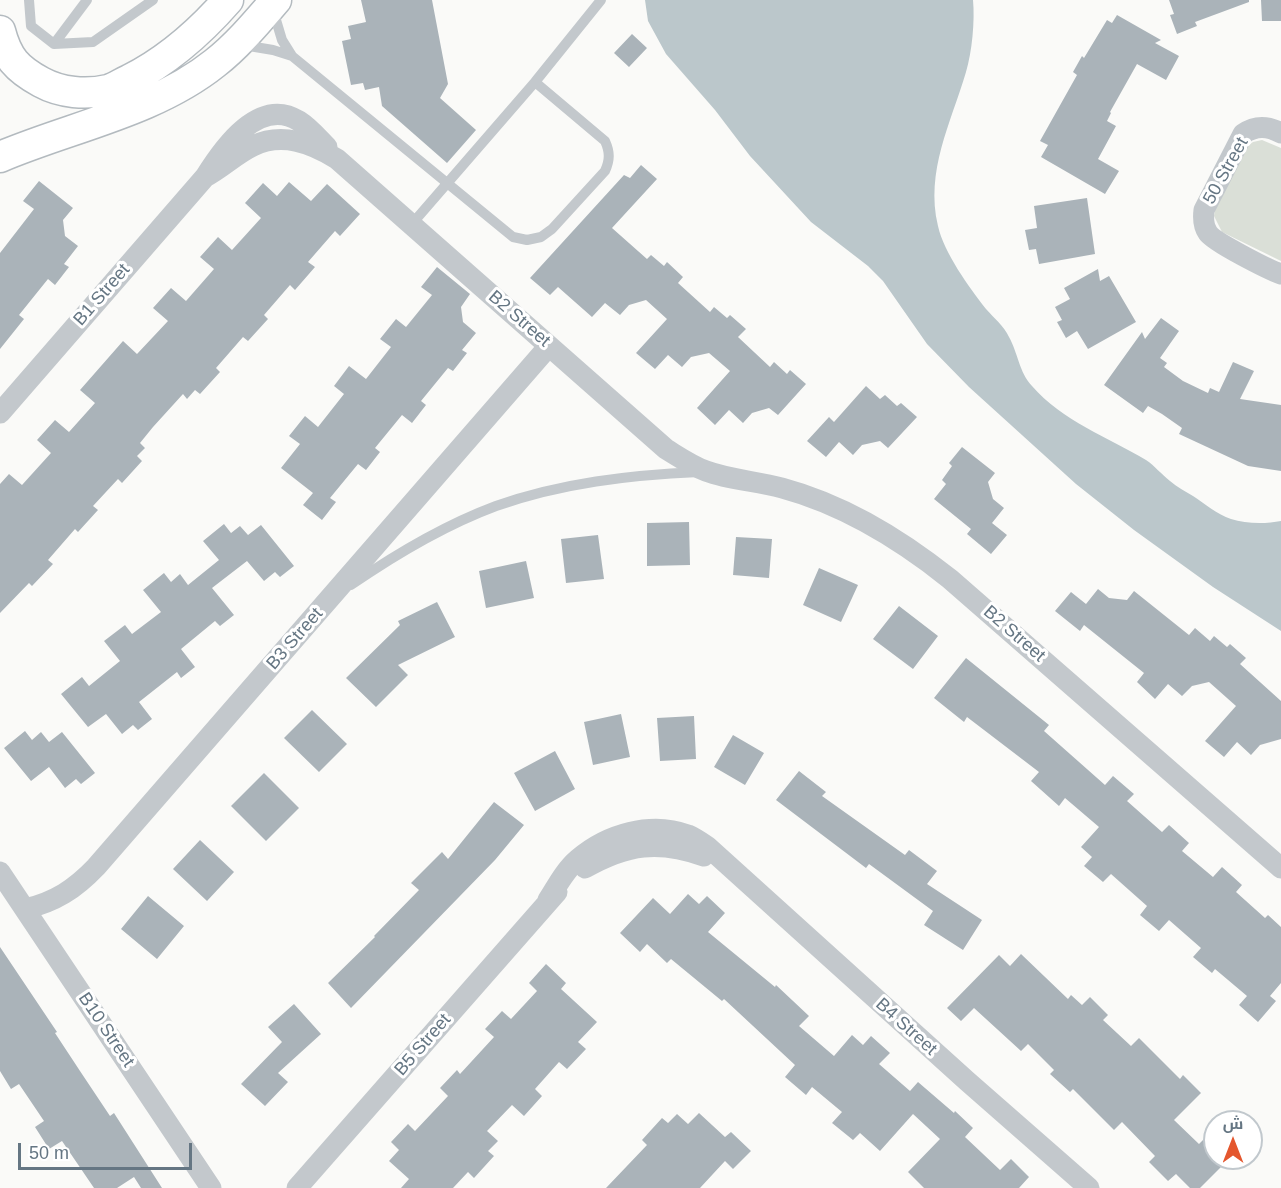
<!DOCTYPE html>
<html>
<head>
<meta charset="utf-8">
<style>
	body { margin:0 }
	#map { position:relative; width:1281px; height:1188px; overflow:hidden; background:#fafaf8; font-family:Helvetica,Cairo,sans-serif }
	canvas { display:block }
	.north { position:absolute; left:1203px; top:1110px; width:60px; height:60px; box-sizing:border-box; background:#fff; border:2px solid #c1c8cd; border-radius:50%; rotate:0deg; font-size:16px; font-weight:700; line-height:24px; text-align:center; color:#657683 }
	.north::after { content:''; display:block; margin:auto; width:21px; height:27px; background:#e4572e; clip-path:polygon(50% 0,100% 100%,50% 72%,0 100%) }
	.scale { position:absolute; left:18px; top:1143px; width:174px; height:27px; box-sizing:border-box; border:3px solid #657683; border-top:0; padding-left:8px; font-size:18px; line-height:21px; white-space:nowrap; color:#657683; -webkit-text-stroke:4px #fff; paint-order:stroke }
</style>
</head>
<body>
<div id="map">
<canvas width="1281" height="1188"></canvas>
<div class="north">ش</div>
<div class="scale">50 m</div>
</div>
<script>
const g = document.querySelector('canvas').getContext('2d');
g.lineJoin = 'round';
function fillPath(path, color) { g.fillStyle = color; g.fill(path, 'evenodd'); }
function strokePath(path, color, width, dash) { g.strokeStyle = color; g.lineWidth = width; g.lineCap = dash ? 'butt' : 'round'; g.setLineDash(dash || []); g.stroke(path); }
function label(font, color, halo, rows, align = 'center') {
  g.font = font + ' Helvetica,sans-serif'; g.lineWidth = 6; g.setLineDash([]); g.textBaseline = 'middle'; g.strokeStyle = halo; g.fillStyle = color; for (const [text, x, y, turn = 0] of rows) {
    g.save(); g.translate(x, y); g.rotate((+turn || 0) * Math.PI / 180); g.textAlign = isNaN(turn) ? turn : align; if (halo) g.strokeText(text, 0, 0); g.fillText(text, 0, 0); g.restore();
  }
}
const green = new Path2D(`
	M1262,140L1281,148V261L1222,232L1214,216L1215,208L1246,147L1253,142Z`);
const water = new Path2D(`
	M645,0H973C975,21 972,52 966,72C951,123 925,171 938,226C944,253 969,287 986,309C994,318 1004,326 1009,337C1018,353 1019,372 1032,386C1062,421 1108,437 1146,460C1155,466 1161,474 1170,481C1177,487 1185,491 1193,496C1205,504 1217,514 1231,519C1246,524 1266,524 1281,521V631L1213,587L1134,530L1076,484L969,387L927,344L883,281L868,266L811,222L750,156L715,110L666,54L648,21Z`);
const building = new Path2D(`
	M361,0H432L448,84L440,98L476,130L447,163L382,106L379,87L365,90L363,83L351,85L342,41L351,39L348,26L366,22Z
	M1169,0H1249V2L1195,22L1197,26L1177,34L1170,15L1174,14Z
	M1261,0H1281V21H1262Z
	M1117,15L1161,40L1155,43L1179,56L1166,80L1137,64L1110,112L1111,113L1107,121L1116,126L1098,159L1119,171L1105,194L1041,157L1048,145L1040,141L1077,75L1073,72L1082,56L1084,58L1107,20L1112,23Z
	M632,34L647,48L629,67L614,53Z
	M641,165L657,179L612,228L647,259L651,255L664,266L667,262L683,277L678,283L710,312L714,307L727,318L730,315L746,329L738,337L770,367L774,362L787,374L790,370L806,384L778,415L769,408L752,413L743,423L729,410L715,425L697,408L730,371L709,353L691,357L682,367L668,355L655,369L636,353L667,319L646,300L629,305L620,315L605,303L592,317L558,287L550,295L530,278L624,175L630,178Z
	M39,181L73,208L63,220L65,236L78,246L64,264L69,267L55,285L48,279L19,315L24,319L0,349V253L34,209L23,201Z
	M289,182L311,201L327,184L360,214L340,236L335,231L308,262L315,267L295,290L290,285L264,315L268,319L248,341L243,337L216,368L220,372L200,394L195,390L187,399L183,394L153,427L140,443L145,448L137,456L142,461L122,483L118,479L93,506L98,510L78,532L75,529L48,560L53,564L32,586L29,583L0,613V484L9,474L22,485L51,453L37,440L55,420L69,432L95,403L80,390L123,341L137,354L168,321L153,308L171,288L186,301L214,269L200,257L218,237L232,250L261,218L245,203L263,183L277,196Z
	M1087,198L1095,254L1039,264L1036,249L1029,250L1025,230L1037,228L1034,206Z
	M437,267L470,294L461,307L463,322L476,333L462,350L467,353L453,371L448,368L421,401L426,405L412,423L402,415L375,448L380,452L366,470L358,464L330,498L336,502L322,520L303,505L313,493L281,468L300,444L289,436L305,416L318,427L344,394L334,386L349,366L366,379L391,347L380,339L396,319L406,327L432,295L421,287Z
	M1098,269L1100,281L1109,276L1136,322L1088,349L1077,331L1066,338L1057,322L1062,320L1055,307L1070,299L1064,288Z
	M1161,318L1179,331L1160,358L1167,363L1164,367L1183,381L1208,393L1210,388L1219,392L1233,362L1254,371L1240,399L1281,405V471L1248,466L1179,434L1182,428L1162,414L1148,406L1143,413L1104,385L1142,332L1145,339Z
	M866,386L880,399L885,395L897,406L901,403L917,417L888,448L880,441L862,445L853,455L839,442L826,457L807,441L829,417L834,422Z
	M962,447L995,473L988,482L993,499L1004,508L992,523L1007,535L991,554L967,534L971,529L934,499L946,484L942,480L952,466L949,463Z
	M689,522L690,565L647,566V523Z
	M224,524L231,533L240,526L248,535L261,525L294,566L280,577L275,572L264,581L247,561L212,588L234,615L220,626L215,621L181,649L195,667L181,678L177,672L139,702L152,719L138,730L133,725L122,734L106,714L88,727L61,694L82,677L89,686L120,661L104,641L125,625L132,634L161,612L143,590L164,573L171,582L180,574L188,585L219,560L203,541Z
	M598,535L604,579L566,583L561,539Z
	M736,537L772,539L769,578L733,575Z
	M526,561L534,598L486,608L479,571Z
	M819,568L858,585L841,622L803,605Z
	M1098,589L1109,598L1127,600L1134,591L1189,635L1195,628L1210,641L1214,636L1227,647L1230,644L1246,658L1240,664L1281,701V739L1260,745L1251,755L1237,742L1224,757L1205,741L1236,706L1209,682L1192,686L1182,696L1168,684L1155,699L1137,682L1144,673L1084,625L1080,631L1055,611L1071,592L1086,604Z
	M437,602L455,637L398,665L408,675L376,707L346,678L400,625L398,621Z
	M899,606L938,636L913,669L873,639Z
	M966,658L1049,725L1044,731L1105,785L1113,776L1134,794L1127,801L1162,832L1169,825L1189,843L1182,851L1213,877L1222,867L1242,885L1236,892L1265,918L1268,915L1281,927V983L1270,996L1276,1001L1258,1022L1239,1005L1247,996L1215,969L1212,973L1193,957L1201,948L1169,920L1159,931L1140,915L1147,906L1111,874L1103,882L1084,866L1092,857L1081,847L1099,827L1065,798L1059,806L1031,781L1039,772L967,717L964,722L934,698Z
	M312,710L347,744L319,772L284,738Z
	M621,714L630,757L593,765L584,722Z
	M694,716L696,759L660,761L657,718Z
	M25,731L32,740L41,732L49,742L62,732L95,773L81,784L76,779L65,788L49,767L31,781L4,748Z
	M733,735L764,753L745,785L714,767Z
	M555,751L575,789L535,811L514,773Z
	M799,771L826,792L822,796L905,855L909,850L937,871L927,884L982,920L963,950L924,925L933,911L869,864L866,868L776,800Z
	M264,773L299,808L266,841L231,806Z
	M494,802L524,825L495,860L351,1008L328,983L375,937L374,936L419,890L411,883L442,852L448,859Z
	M200,840L234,872L207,901L173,869Z
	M688,894L699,904L707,896L725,913L708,932L775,987L776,985L809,1016L799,1026L834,1056L852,1035L863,1045L871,1036L890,1053L879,1064L910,1091L918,1082L954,1113L955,1111L973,1128L965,1137L1000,1170L1011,1159L1029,1177L1019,1188H924L908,1172L940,1139L913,1114L880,1151L860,1133L853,1140L832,1123L842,1112L812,1087L806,1095L785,1077L795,1065L724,999L722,1001L671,959L667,963L647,944L640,952L620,933L653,898L670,914Z
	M148,896L184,926L157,959L121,929Z
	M0,947L57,1032L55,1033L80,1071L110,1116L114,1113L162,1188H141L134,1177L117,1188H94L62,1141L49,1149L35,1127L44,1121L19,1084L11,1089L0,1071Z
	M1021,954L1068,999L1071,995L1082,1005L1090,997L1108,1015L1103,1020L1131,1046L1139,1038L1180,1079L1183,1075L1201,1093L1174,1120L1199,1144L1215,1128V1158H1230L1200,1188H1190L1176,1174L1168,1181L1149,1162L1155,1156L1122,1122L1114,1130L1073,1089L1070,1092L1050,1074L1054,1070L1028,1044L1021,1051L974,1008L961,1021L947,1008L999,955L1010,966Z
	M546,964L566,983L561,989L597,1022L578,1042L586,1049L567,1069L559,1062L535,1089L542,1096L524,1116L512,1105L487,1131L498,1141L488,1151L494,1156L474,1178L468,1172L453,1188H401L409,1179L389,1161L399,1150L391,1142L408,1124L415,1131L448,1096L440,1088L457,1070L460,1074L494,1037L485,1029L502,1011L511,1019L537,991L529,983Z
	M294,1004L321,1034L278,1073L288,1082L265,1106L241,1084L282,1042L268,1027Z
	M699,1113L725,1137L731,1132L751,1151L733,1169L725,1161L700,1188H606L647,1145L642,1140L662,1118L668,1123L677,1114L688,1124Z`);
const lane = new Path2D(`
	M29,0L31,26L54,44
	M87,0L54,44L93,42L153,0
	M273,10L282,40L292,56L513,237L527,240L541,237L552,229L605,171C610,160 610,152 605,141L535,82
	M243,45L273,50L292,56
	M411,225L535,82L601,0
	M351,585C396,554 445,525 496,506C561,483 630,475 699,472`);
const street = new Path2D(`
	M1281,133C1268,126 1256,125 1243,134L1204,210C1203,218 1203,226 1208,233C1214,242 1269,270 1281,274
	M205,177C222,168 236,154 253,146C282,132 311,143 337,159L666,449C679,457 692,466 706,471C730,480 757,481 782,488C845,505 900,539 950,579L1281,868
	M0,413L205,177C223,148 259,96 299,121C310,128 319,139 327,147
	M585,868C627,844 659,840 704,856
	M0,872L211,1188
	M548,900C557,886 565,870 578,859C607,834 651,821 688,835C695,838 702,843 708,847L967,1081L1089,1188
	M25,909C55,902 75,889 96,867L549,346
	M297,1188L557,892`);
const secondary = new Path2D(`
	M0,31C7,58 17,69 41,82C61,93 86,95 108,90C115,88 122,83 129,80C167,61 200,32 228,0
	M0,157C70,127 154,112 215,63C237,46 257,22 276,0`);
const streetNames = [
	["50 Street",1226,171,-61],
	["B1 Street",102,295,-49],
	["B2 Street",519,319,41],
	["B2 Street",1014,634,41],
	["B3 Street",295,639,-49],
	["B4 Street",906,1027,42],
	["B10 Street",106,1030,56],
	["B5 Street",423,1045,-49]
];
fillPath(green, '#dadfd7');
fillPath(water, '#bbc7cb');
fillPath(building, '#aab3b9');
strokePath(secondary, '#b3babf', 33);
strokePath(lane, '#c3c8cc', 10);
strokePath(street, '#c3c8cc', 21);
strokePath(secondary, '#fff', 30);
label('18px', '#657683', '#fff', streetNames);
</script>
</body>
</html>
